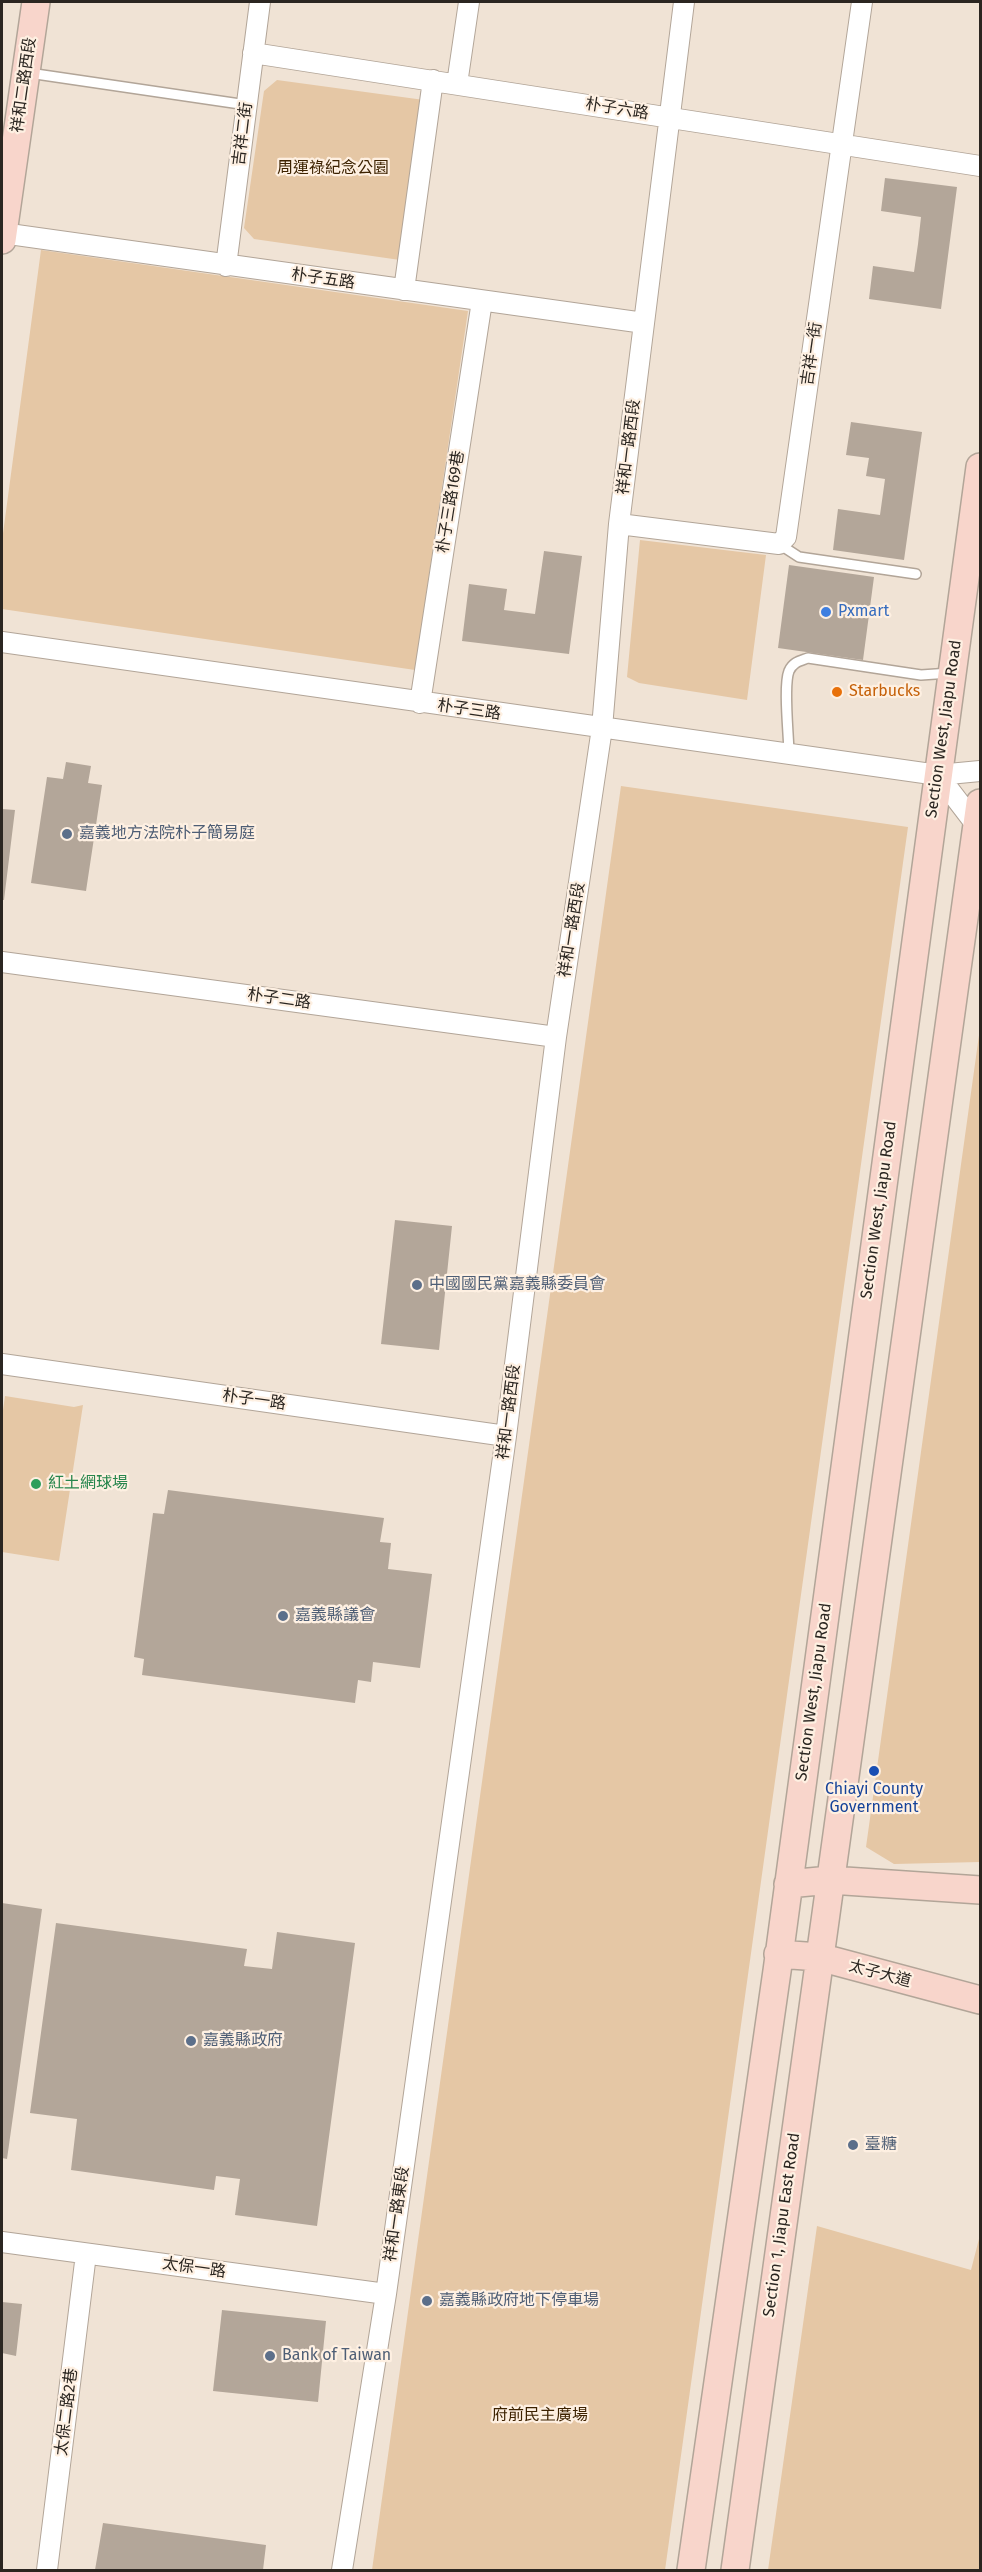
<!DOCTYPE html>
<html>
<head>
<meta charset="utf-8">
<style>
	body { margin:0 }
	#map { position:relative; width:982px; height:2572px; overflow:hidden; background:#f0e3d5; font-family:"Fira Sans",sans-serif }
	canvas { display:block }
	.frame { position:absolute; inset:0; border:3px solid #2b2621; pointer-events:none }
</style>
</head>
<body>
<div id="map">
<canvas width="982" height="2572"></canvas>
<div class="frame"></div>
</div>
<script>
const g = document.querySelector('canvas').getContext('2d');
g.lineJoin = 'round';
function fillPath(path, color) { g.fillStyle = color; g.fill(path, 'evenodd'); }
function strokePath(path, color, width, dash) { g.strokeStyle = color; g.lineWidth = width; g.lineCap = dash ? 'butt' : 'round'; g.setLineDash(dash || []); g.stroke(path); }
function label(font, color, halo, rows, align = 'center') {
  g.font = font + ' "Fira Sans","Noto Sans TC",sans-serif'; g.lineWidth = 4.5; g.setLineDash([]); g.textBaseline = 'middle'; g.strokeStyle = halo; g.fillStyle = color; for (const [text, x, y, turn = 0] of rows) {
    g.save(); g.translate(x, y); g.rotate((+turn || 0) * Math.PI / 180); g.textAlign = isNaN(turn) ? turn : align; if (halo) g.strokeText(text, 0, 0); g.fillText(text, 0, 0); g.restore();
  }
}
const green = new Path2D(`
	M277,80L424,100L400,260L254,239L244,228L264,91Z
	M41,250L468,311L415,670L2,609V541Z
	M640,540L766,555L747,700L639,683L627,677Z
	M621,786L908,827L665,2570H372Z
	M980,1028V1862L894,1864L866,1847Z
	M5,1396L74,1407L83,1405L59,1561L2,1552V1417Z
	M817,2226L971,2270L980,2235V2570H768Z`);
const building = new Path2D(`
	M885,178L957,187L941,309L869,299L873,266L914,272L918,244L921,217L881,211Z
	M851,422L922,432L904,560L833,550L838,509L880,515L885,479L866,476L869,458L846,455Z
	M544,551L582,556L569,654L462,641L469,584L507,589L504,610L535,614Z
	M789,565L874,577L863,660L778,648Z
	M66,762L91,766L88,783L102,785L86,891L31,883L47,777L63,779Z
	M2,809L15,810L4,900H2Z
	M395,1220L452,1226L439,1350L381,1344Z
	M168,1490L384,1518L380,1542L391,1543L388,1569L432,1574L420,1668L373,1662L371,1682L358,1680L355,1703L142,1675L144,1659L134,1657L153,1513L164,1514Z
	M2,1903L42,1909L7,2159L2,2158Z
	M56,1923L247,1949L244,1966L272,1969L277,1932L355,1943L317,2226L235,2215L240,2179L216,2176L214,2190L71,2170L77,2119L30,2113Z
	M2,2302L22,2304L16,2356L2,2353Z
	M222,2310L326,2321L318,2402L213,2391Z
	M103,2523L266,2545L263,2570H95Z`);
const lane = new Path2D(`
	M29,73L247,105
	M779,544L799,557L916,574
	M789,755C789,736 783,686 789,671C793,662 800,661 808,658L921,675L950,673`);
const street = new Path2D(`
	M253,53L980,166
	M457,84L469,2
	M2,233L644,323
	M226,266L260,2
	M404,290L433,80
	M619,524L779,544L786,537L862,2
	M2,642L938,775L980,771
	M420,703L482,301
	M938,775L977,826L980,827
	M2,962L556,1037
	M2,1364L506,1436
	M2,2242L386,2294
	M47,2570L86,2254
	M342,2570L386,2294L506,1436L556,1037L602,728L619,524L684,2`);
const secondary = new Path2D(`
	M2,240L36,2
	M788,1884L830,1880L980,1890
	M778,1954L819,1957L980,2000
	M691,2570L777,1971L980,467
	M735,2570L980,803`);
const markers = [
	[826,612,6,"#3f7fe0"],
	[837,692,6,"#e8710a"],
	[67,834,6,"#5c6f8a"],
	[417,1285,6,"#5c6f8a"],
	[36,1484,6,"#2e9e5b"],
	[283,1616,6,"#5c6f8a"],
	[874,1771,6,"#1a4fb4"],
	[191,2041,6,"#5c6f8a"],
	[853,2145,6,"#5c6f8a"],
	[427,2301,6,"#5c6f8a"],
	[270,2356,6,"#5c6f8a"]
];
const streetNames = [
	["祥和二路西段",24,85,-82],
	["朴子六路",617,109,9],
	["吉祥二街",243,134,-83],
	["朴子五路",323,279,8],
	["吉祥一街",812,354,-82],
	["祥和一路西段",629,447,-83],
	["朴子三路169巷",451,502,-81],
	["朴子三路",469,710,8],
	["Section West, Jiapu Road",944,729,-82],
	["祥和一路西段",572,930,-81],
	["朴子二路",279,999,8],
	["Section West, Jiapu Road",879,1210,-82],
	["朴子一路",254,1400,8],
	["祥和一路西段",509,1412,-83],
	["Section West, Jiapu Road",814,1692,-82],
	["太子大道",880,1974,15],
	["祥和一路東段",397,2214,-82],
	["Section 1, Jiapu East Road",782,2225,-82],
	["太保一路",194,2268,8],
	["太保二路2巷",67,2412,-83]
];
const parkNames = [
	["周運祿紀念公園",333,169],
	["府前民主廣場",540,2416]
];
const shopNames = [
	["Pxmart",838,612]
];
const foodNames = [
	["Starbucks",849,692]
];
const serviceNames = [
	["嘉義地方法院朴子簡易庭",79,834],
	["中國國民黨嘉義縣委員會",429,1285],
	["嘉義縣議會",295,1616],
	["嘉義縣政府",203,2041],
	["臺糖",865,2145],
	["嘉義縣政府地下停車場",439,2301],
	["Bank of Taiwan",282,2356]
];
const leisureNames = [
	["紅土網球場",48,1484]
];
const transitNames = [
	["Chiayi County",874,1790],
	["Government",874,1808]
];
fillPath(green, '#e5c7a5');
fillPath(building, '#b3a699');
strokePath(lane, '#b2a598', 12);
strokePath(street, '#b2a598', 22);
strokePath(secondary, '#b2a598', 30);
strokePath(lane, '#fff', 9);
strokePath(street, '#fff', 20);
strokePath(secondary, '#f8d5cb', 27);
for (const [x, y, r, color] of markers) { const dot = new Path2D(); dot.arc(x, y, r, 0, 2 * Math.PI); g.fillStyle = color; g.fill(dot); strokePath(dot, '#fef0e2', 2); }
label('16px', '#2b2621', '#fef0e2', streetNames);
label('16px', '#3d2200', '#fef0e2', parkNames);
label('16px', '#366cbe', '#fef0e2', shopNames, 'left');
label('16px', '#c56008', '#fef0e2', foodNames, 'left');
label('16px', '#4e5e75', '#fef0e2', serviceNames, 'left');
label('16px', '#27864d', '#fef0e2', leisureNames, 'left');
label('16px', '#164399', '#fef0e2', transitNames);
</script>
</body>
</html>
